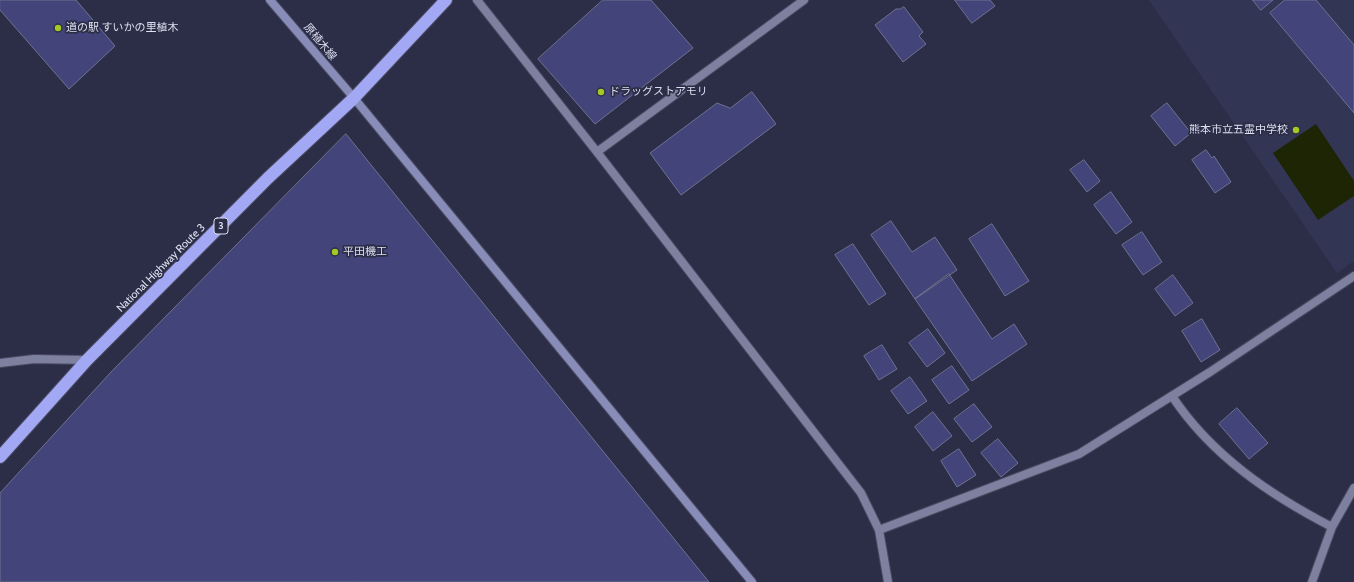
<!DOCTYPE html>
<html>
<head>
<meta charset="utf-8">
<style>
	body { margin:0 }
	canvas { display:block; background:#2c2e48 }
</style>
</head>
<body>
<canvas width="1354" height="582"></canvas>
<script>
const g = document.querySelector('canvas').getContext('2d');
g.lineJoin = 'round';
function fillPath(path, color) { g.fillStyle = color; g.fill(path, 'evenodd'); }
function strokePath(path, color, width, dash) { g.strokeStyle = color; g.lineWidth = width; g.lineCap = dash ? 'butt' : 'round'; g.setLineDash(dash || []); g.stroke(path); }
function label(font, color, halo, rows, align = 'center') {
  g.font = font + ' Cabin,"Noto Sans JP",sans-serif'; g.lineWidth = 3.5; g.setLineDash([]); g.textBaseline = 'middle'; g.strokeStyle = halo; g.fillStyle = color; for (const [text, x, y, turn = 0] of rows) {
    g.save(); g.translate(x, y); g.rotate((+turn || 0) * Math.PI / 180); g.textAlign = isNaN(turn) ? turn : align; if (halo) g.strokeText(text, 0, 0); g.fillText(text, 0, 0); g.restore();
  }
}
const built = new Path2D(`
	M1149,0H1354V261L1337,273Z`);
const water = new Path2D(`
	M1316,124L1354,181V196L1318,220L1273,153Z`);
const building = new Path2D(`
	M0,0H76L115,46L69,89L0,10Z
	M603,0H651L693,48L595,124L538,59Z
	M955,0H990L995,6L972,23Z
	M1253,0H1273L1261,10Z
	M1285,0H1316L1354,45V113L1270,13Z
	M904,7L923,32L919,36L926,44L903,62L875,25L896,9H900Z
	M752,92L776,124L681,195L650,153L717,103L730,108Z
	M1167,103L1191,133L1175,146L1151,116Z
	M346,134L709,582H0V493L112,371Z
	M1206,150L1212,158L1214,156L1231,182L1215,193L1192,160Z
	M1084,160L1100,181L1087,192L1070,170Z
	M1111,192L1132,222L1116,234L1094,205Z
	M891,221L912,252L935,237L957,270L915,299L871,235Z
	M992,224L1029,281L1005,296L969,239Z
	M1142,232L1162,262L1143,275L1122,245Z
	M853,244L886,294L869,305L835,255Z
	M949,274L992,339L1014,324L1027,344L972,381L915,299Z
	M1173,275L1193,303L1175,316L1155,289Z
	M1202,319L1220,350L1201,362L1182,331Z
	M928,329L945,353L927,367L909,343Z
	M882,345L897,369L879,380L864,356Z
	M952,366L969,390L949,404L932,380Z
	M910,377L927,401L908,414L891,391Z
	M974,404L992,427L972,442L954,419Z
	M1237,408L1268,443L1249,459L1219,424Z
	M933,412L952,436L933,451L915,427Z
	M998,439L1018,463L1001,477L981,453Z
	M959,449L976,475L957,487L941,461Z`);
const street = new Path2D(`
	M477,0L597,152L861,493L879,530L888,582
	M597,152L804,0
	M0,363L34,359L87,360
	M1172,396C1211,455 1270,495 1332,527
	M879,530L1079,454L1210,372L1354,276
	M1312,582L1332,527L1354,488`);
const secondary = new Path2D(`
	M270,0L354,98L752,582`);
const highway = new Path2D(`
	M0,457L87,360L268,178L354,98L446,0`);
const markers = [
	[58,28,4,"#a4c824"],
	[601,92,4,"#a4c824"],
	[1296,130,4,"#a4c824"],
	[335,252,4,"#a4c824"]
];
const shields = [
	[221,226,14]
];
const shieldNames = [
	["3",221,226]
];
const poiNames = [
	["道の駅 すいかの里植木",66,28],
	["ドラッグストアモリ",609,92],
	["熊本市立五霊中学校",1288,130,"right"],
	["平田機工",343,252]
];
const streetNames = [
	["原植木線",320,42,50],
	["National Highway Route 3",161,268,-45]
];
fillPath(built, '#333555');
fillPath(water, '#1d2505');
fillPath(building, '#43457a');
strokePath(building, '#6e718f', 1);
strokePath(street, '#494a60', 10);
strokePath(secondary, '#494a60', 10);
strokePath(highway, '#494a60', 14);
strokePath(street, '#7d809f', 8);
strokePath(secondary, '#888cb8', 8);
strokePath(highway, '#a2a8f4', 12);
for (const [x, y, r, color] of markers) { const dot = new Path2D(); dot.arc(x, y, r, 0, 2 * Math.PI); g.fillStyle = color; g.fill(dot); strokePath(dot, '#2c2e48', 1.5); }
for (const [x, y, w] of shields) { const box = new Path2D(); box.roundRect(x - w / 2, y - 8, w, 16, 3); g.fillStyle = '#2c2e48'; g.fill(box); strokePath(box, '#dddff0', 1); }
label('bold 10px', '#dddff0', null, shieldNames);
label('11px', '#dddff0', '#2c2e48', poiNames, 'left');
label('11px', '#dddff0', '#2c2e48', streetNames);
</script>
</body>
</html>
